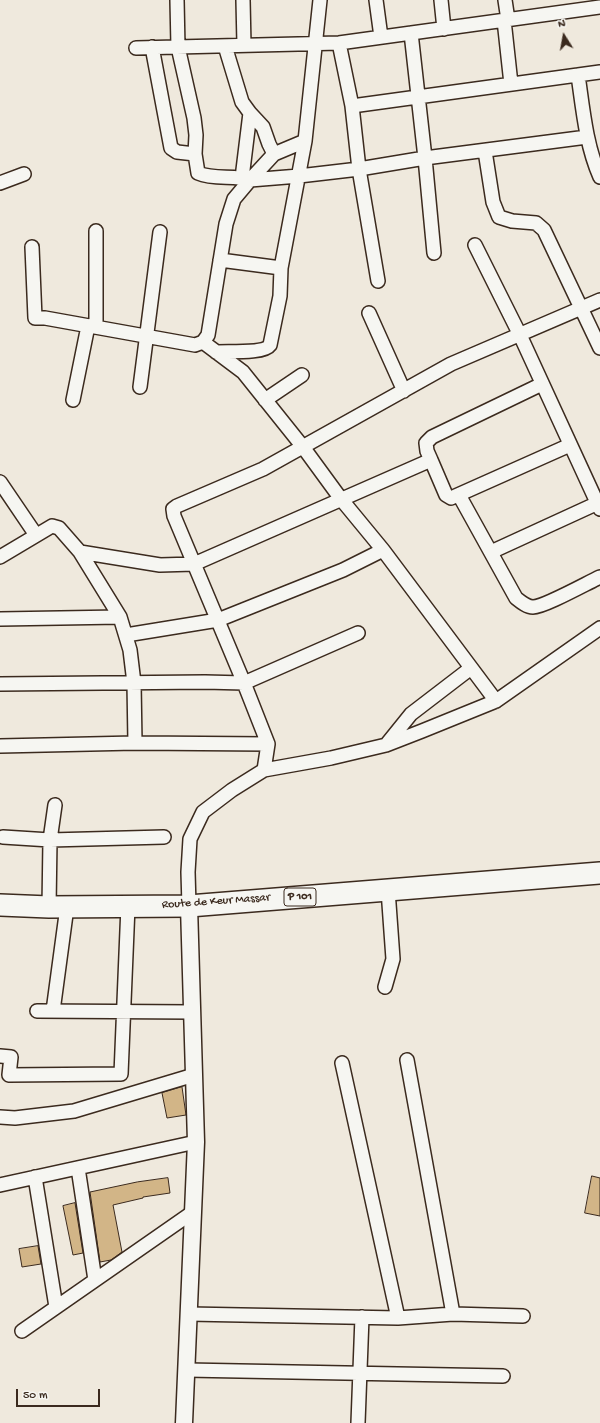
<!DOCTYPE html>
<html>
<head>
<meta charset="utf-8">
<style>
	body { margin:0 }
	#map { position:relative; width:600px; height:1423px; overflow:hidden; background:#efe9dd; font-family:"Gochi Hand",sans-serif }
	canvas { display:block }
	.north { position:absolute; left:544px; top:16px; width:40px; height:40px; -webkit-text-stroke:3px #f6f6f2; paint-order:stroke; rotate:349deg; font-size:11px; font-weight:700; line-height:16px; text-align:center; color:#3b2a1e }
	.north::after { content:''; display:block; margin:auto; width:14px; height:18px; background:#3b2a1e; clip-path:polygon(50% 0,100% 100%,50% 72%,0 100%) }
	.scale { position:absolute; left:16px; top:1389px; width:84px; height:18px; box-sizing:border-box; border:2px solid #3b2a1e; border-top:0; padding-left:5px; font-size:12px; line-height:14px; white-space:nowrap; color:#3b2a1e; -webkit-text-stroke:3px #f6f6f2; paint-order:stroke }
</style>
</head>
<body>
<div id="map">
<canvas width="600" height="1423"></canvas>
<div class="north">N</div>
<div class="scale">50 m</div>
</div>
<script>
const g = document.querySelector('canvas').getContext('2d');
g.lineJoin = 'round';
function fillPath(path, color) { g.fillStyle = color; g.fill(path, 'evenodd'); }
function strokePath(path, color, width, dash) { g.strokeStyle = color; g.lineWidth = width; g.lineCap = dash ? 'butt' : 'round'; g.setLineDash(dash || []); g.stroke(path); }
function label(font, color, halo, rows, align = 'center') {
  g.font = font + ' "Gochi Hand",sans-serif'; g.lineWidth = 4; g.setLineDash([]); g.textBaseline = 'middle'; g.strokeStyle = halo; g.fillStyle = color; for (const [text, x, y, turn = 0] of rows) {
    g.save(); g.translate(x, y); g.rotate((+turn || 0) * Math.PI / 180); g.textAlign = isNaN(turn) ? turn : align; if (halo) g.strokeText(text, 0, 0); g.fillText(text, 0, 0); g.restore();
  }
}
const building = new Path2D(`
	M182,1087L186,1115L167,1118L162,1093Z
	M592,1176L600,1178V1216L585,1213Z
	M168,1178L170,1193L143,1197V1198L113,1205L122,1252L111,1260L100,1262L90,1192L137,1182Z
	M75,1203L83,1253L73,1255L63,1206Z
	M38,1246L41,1264L22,1267L19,1249Z`);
const minor = new Path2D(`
	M177,0L178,47L194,118L196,135L195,154L198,173C214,180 233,175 250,180L299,176L359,169L425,158L587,137
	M243,0L244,45
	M376,0L381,37
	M441,0L444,29
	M505,0L508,20
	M504,20L511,84
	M411,33L425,158L434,253
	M339,43L352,106L359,169L378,281
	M152,47L171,148L177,152L195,154
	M136,48L339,43L600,7
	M578,75C583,110 586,145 600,177
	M352,106L600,72
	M485,151L493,202L499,217L512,221L536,223L544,230L600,348
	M274,154L305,141
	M242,178L250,113
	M0,183L24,174
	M96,231V327
	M475,245L520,335L600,509
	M32,247L35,318H45L195,345L203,342L208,335L226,224L234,199L250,180L274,154L269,144L263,127L250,113L242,102L225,46
	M220,260L281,268
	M369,313L404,391
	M203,342L243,372L303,447L341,499L383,550L496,701
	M216,352C227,351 264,354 270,345L280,296L281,268L305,141L320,0
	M140,387L160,232
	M73,400L88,326
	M265,400L302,375
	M431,460L446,495L451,498L570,445
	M0,482L36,535
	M459,495L516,598C521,602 527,607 533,607C544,607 587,583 600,577
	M80,552L160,565L194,564L431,460L427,451L426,443L432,437L542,384
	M491,552L600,502
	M0,557L52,526L59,528L80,552L120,617L130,650L134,683L135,743
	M0,619L120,617
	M126,635L218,620L343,570L383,550
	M0,684L205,682L244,683L358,633
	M386,745L411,714L471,668
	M0,746L135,743L268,744
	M264,770L331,758L386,745L422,731L496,701L600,628
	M3,837L50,840L164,837
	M189,906L188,872L190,839L203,812L232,790L264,770L268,744L244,683L174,516L173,509L177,506L263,469L451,364L600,300
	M49,907L50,840L55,805
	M385,987L393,959L388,890
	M37,1011L192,1012
	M53,1011L67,907
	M0,1056L11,1057L9,1075L121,1074L128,906
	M407,1060L453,1314
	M342,1063L398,1318
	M0,1117L15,1118L74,1111L194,1075
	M78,1168L95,1280
	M35,1177L56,1307
	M0,1185L196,1142
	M189,1314L398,1318L453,1314L523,1316
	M22,1331L193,1212
	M187,1370L503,1376
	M358,1423L362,1317`);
const tertiary = new Path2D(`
	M184,1423L196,1142L189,906`);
const primary = new Path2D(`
	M0,905L49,907L189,906L600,873`);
const shields = [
	[300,897,32]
];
const shieldNames = [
	["P 101",300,897]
];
const streetNames = [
	["Route de Keur Massar",216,902,-4]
];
fillPath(building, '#d2b587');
strokePath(building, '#3b2a1e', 1);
strokePath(minor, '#3b2a1e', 16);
strokePath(tertiary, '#3b2a1e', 19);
strokePath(primary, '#3b2a1e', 24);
strokePath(minor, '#f6f6f2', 13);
strokePath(tertiary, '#f6f6f2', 16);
strokePath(primary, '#f6f6f2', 21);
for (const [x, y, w] of shields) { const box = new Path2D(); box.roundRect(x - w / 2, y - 9, w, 18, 3); g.fillStyle = '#f6f6f2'; g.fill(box); strokePath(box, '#3b2a1e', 1); }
label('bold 11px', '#3b2a1e', null, shieldNames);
label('12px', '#3b2a1e', '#f6f6f2', streetNames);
</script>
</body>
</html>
